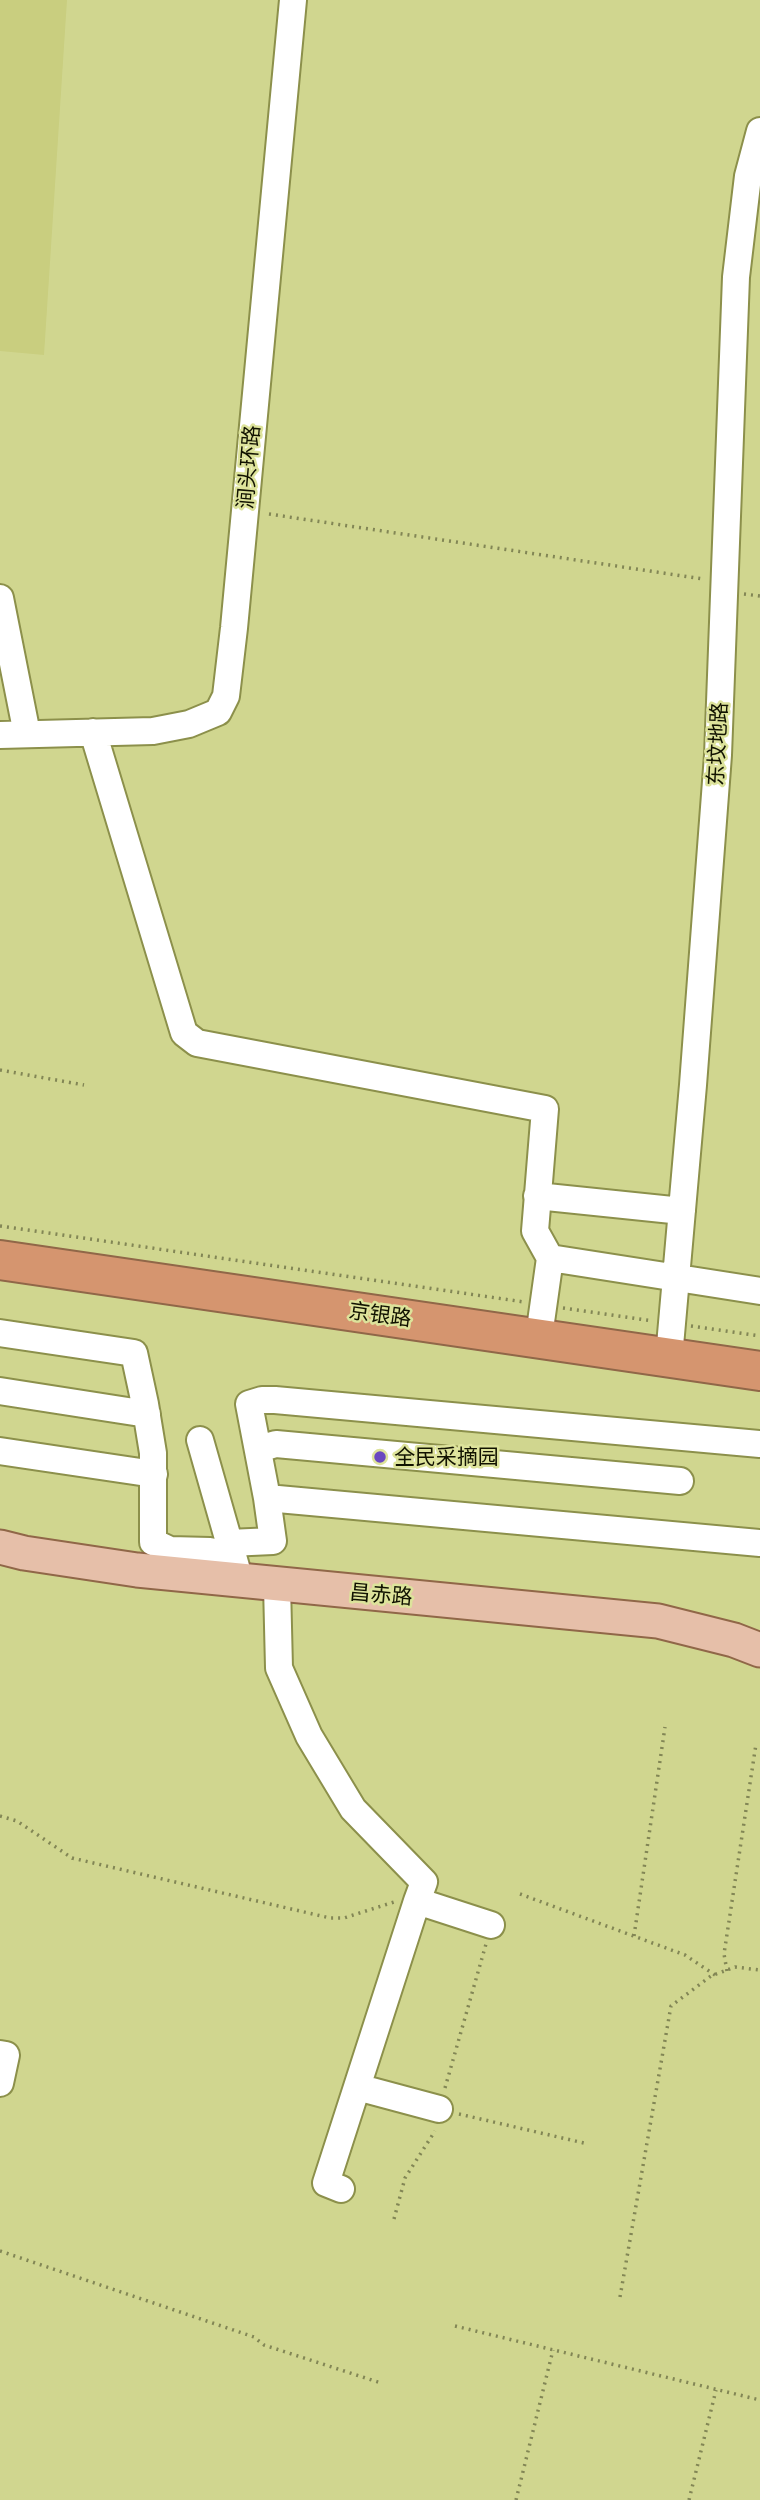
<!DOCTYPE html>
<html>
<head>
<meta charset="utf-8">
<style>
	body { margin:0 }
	canvas { display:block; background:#d0d68f }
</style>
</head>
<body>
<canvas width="760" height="2500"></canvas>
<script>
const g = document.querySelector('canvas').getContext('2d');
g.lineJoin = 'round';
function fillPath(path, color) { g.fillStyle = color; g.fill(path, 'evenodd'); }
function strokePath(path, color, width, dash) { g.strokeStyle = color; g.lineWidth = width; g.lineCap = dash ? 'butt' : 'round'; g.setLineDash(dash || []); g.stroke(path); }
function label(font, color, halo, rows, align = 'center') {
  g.font = font + ' "Golos Text","Noto Sans SC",sans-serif'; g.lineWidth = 5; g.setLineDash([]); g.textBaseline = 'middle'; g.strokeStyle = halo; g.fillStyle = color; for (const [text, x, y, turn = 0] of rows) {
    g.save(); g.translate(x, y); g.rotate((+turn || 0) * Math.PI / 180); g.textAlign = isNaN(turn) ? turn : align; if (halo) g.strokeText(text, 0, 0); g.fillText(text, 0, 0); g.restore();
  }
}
const built = new Path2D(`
	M0,0H67L44,355L0,351Z`);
const path = new Path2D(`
	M269,514L703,579
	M744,594L760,596
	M0,1070L84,1085
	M0,1226L524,1302
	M563,1308L653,1321
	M691,1326L760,1336
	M0,1816L17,1821L72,1858L330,1918H344L394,1902
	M520,1894L685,1955L715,1975
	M634,1936L665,1727
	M727,1971L724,1954L756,1744
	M445,2088L486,1944
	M459,2114L584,2143
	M394,2219L405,2178L435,2131
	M0,2251L254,2337L264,2345L381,2383
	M620,2297L671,2006L711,1976L735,1967L760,1970
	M455,2326L760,2400
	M516,2500L553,2350
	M689,2500L716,2390`);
const minor = new Path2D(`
	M0,598L27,734
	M93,732L184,1033L197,1043L545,1109L535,1231L550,1258
	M0,735L153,731L189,724L218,712L226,696L234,628L293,0
	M537,1196L682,1211
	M541,1322L550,1258L760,1291
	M0,1333L134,1353L145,1404L153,1453V1542L170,1550L210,1551L233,1557
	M669,1357L693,1085L718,755L736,277L748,176L760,131
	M0,1391L147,1414
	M200,1440L237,1570
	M760,1444L275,1400H262L249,1404L267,1498L760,1543
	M258,1449L276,1444L680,1481
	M0,1451L154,1474
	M229,1543L273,1541L267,1498
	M277,1585L279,1668L309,1736L353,1809L424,1882L417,1901L491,1925
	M0,2054L6,2055L0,2083
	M357,2087L439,2109
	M341,2189L326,2183L417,1901`);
const major = new Path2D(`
	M0,1547L24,1553L137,1570L658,1621L734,1640L760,1650`);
const highway = new Path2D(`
	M0,1260L760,1371`);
const markers = [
	[380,1457,7,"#6a48c0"]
];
const streetNames = [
	["涧头环路",249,467,-85],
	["东坟地路",718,744,-87],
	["京银路",380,1315,8],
	["昌赤路",381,1595,5]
];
const poiNames = [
	["全民采摘园",394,1457]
];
fillPath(built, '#c9ce7f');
strokePath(minor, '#8c904b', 30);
strokePath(major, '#906748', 37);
strokePath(highway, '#906748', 42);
strokePath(path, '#828655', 3.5, [2, 5]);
strokePath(minor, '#fff', 26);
strokePath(major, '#e6bfa9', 33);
strokePath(highway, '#d5956f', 38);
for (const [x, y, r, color] of markers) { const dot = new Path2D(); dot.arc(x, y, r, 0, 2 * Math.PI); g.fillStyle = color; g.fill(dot); strokePath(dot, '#dde39b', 2.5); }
label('21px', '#111200', '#dde39b', streetNames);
label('21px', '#111200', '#dde39b', poiNames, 'left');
</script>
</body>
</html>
